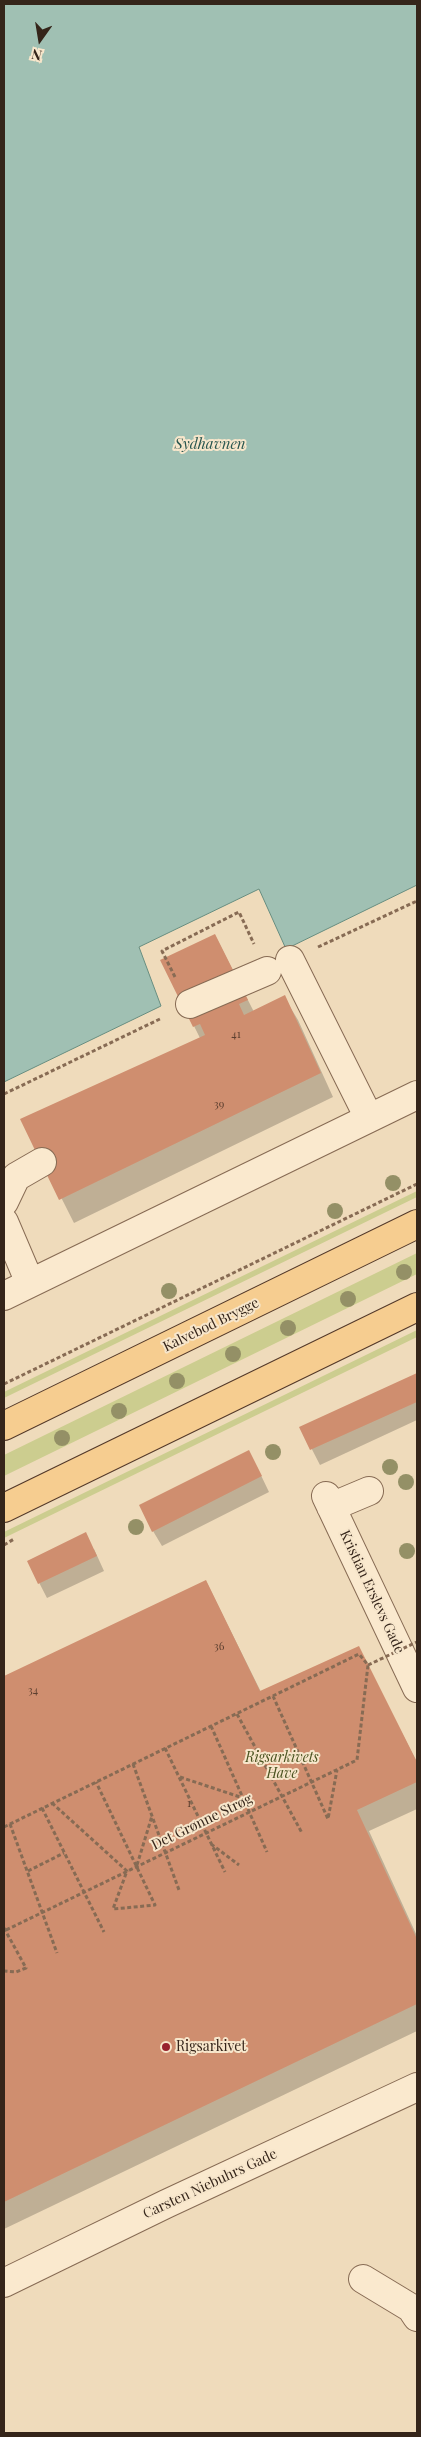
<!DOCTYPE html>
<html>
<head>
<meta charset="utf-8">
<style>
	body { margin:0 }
	#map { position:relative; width:421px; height:2437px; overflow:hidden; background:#efdbbb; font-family:"Playfair Display",serif }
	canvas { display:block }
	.frame { position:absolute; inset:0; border:5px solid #35251a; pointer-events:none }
	.north { position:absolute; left:15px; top:15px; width:50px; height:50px; -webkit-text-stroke:4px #f7e6cb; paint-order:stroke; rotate:193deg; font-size:14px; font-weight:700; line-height:20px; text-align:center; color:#35251a }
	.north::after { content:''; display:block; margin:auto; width:18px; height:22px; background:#35251a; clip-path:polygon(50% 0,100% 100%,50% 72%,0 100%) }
</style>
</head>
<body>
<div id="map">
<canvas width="421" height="2437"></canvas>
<div class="frame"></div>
<div class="north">N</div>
</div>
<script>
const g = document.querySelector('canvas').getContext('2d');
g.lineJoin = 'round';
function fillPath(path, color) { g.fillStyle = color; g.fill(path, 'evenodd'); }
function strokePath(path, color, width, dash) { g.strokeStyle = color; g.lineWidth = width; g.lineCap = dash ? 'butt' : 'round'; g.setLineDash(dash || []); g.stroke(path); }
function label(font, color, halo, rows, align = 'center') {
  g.font = font + ' "Playfair Display",serif'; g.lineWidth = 4; g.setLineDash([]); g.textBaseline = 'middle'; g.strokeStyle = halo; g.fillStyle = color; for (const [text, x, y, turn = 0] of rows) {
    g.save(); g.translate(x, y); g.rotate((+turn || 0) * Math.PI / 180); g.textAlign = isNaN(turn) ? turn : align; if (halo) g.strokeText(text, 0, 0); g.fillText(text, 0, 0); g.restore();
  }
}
const green = new Path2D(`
	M417,1191V1197L4,1398V1392Z
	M417,1253V1274L4,1476V1455Z
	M417,1330V1337L4,1538V1532Z`);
const water = new Path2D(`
	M4,4H417V885L286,949L259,889L139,947L161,1006L4,1082Z`);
const shadow = new Path2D(`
	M215,935L254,1012L284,997L298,1020L333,1097L74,1223L22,1120L200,1038L194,1026Z
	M417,1374V1420L320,1465L301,1428Z
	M257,1467L269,1492L162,1546L153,1531Z
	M94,1549L104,1571L47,1598L28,1561Z
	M206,1581L261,1692L358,1648L417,1762V1809L369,1831L417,1936V2031L4,2229V1678Z`);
const building = new Path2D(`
	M215,934L248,1000L239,1004L244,1015L285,995L321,1073L59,1200L20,1119L205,1035L200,1024L193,1027L160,960Z
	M417,1373V1402L310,1450L299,1427Z
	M249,1450L262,1476L152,1532L139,1505Z
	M86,1532L97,1556L38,1584L27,1561Z
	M206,1580L260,1691L359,1646L417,1762V1782L357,1810L417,1939V2004L4,2202V1676Z`);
const path = new Path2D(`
	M318,947L417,901
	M175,977L162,951L239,912L254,944
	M4,1094L162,1018
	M4,1384L417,1184
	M4,1545L14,1539
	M273,1696L328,1819L337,1770
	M237,1714L302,1833
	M211,1726L267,1852
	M165,1748L225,1872
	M133,1764L179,1890
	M180,1777L243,1798
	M52,1803L127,1871L113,1909L155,1905L96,1782
	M42,1808L104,1932
	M10,1824L57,1953
	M4,1827L359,1654L368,1665L357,1760L4,1931
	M211,1844L239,1865
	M137,1865L152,1816
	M28,1871L64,1853
	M4,1928L26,1968L16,1972L4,1971`);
const minor = new Path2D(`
	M290,960L369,1118
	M190,1004L267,971
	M4,1202L16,1177L42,1162
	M4,1222L30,1283
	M4,1296L417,1095
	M326,1496L417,1688
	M331,1507L369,1491
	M363,2279L411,2308L417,2317
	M4,2283L166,2204L417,2087`);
const major = new Path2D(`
	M4,1426L417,1224
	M4,1508L417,1307`);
const pathBridge = new Path2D(`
	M368,1665L417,1642`);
const trees = [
	[393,1183],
	[335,1211],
	[404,1272],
	[169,1291],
	[348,1299],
	[288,1328],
	[233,1354],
	[177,1381],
	[119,1411],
	[62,1438],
	[273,1452],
	[390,1467],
	[406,1482],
	[136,1527],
	[407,1551]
];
const markers = [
	[166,2047,5,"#98222e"]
];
const numberNames = [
	["41",236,1035],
	["39",219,1105],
	["36",219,1647],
	["34",33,1691],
	["1",189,1804]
];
const streetNames = [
	["Kalvebod Brygge",211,1325,-26],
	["Kristian Erslevs Gade",372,1592,65],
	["Det Grønne Strøg",202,1822,-26],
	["Carsten Niebuhrs Gade",210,2184,-25]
];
const parkNames = [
	["Rigsarkivets",282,1758],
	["Have",282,1774]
];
const poiNames = [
	["Rigsarkivet",176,2047]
];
const waterNames = [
	["Sydhavnen",210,444]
];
fillPath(green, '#cccd8f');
fillPath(water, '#a0c0b3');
strokePath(water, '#678d80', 1);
fillPath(shadow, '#0003');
fillPath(building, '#cf8e6f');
strokePath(minor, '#876b54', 30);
strokePath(major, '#543929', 30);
strokePath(path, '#876b54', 3, [4, 2.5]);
strokePath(minor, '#fae9ce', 28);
strokePath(major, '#f6cd90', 28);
strokePath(pathBridge, '#876b54', 3, [4, 2.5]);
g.fillStyle = '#949066';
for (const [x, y] of trees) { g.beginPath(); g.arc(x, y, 8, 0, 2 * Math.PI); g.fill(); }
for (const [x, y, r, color] of markers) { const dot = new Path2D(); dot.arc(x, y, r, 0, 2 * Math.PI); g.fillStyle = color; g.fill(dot); strokePath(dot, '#f7e6cb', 2); }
label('11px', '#5c3f2f', null, numberNames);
label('14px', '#35251a', '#f7e6cb', streetNames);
label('italic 14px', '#4a5320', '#f7e6cb', parkNames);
label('14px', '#35251a', '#f7e6cb', poiNames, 'left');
label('italic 15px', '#28564f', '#f7e6cb', waterNames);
</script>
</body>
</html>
